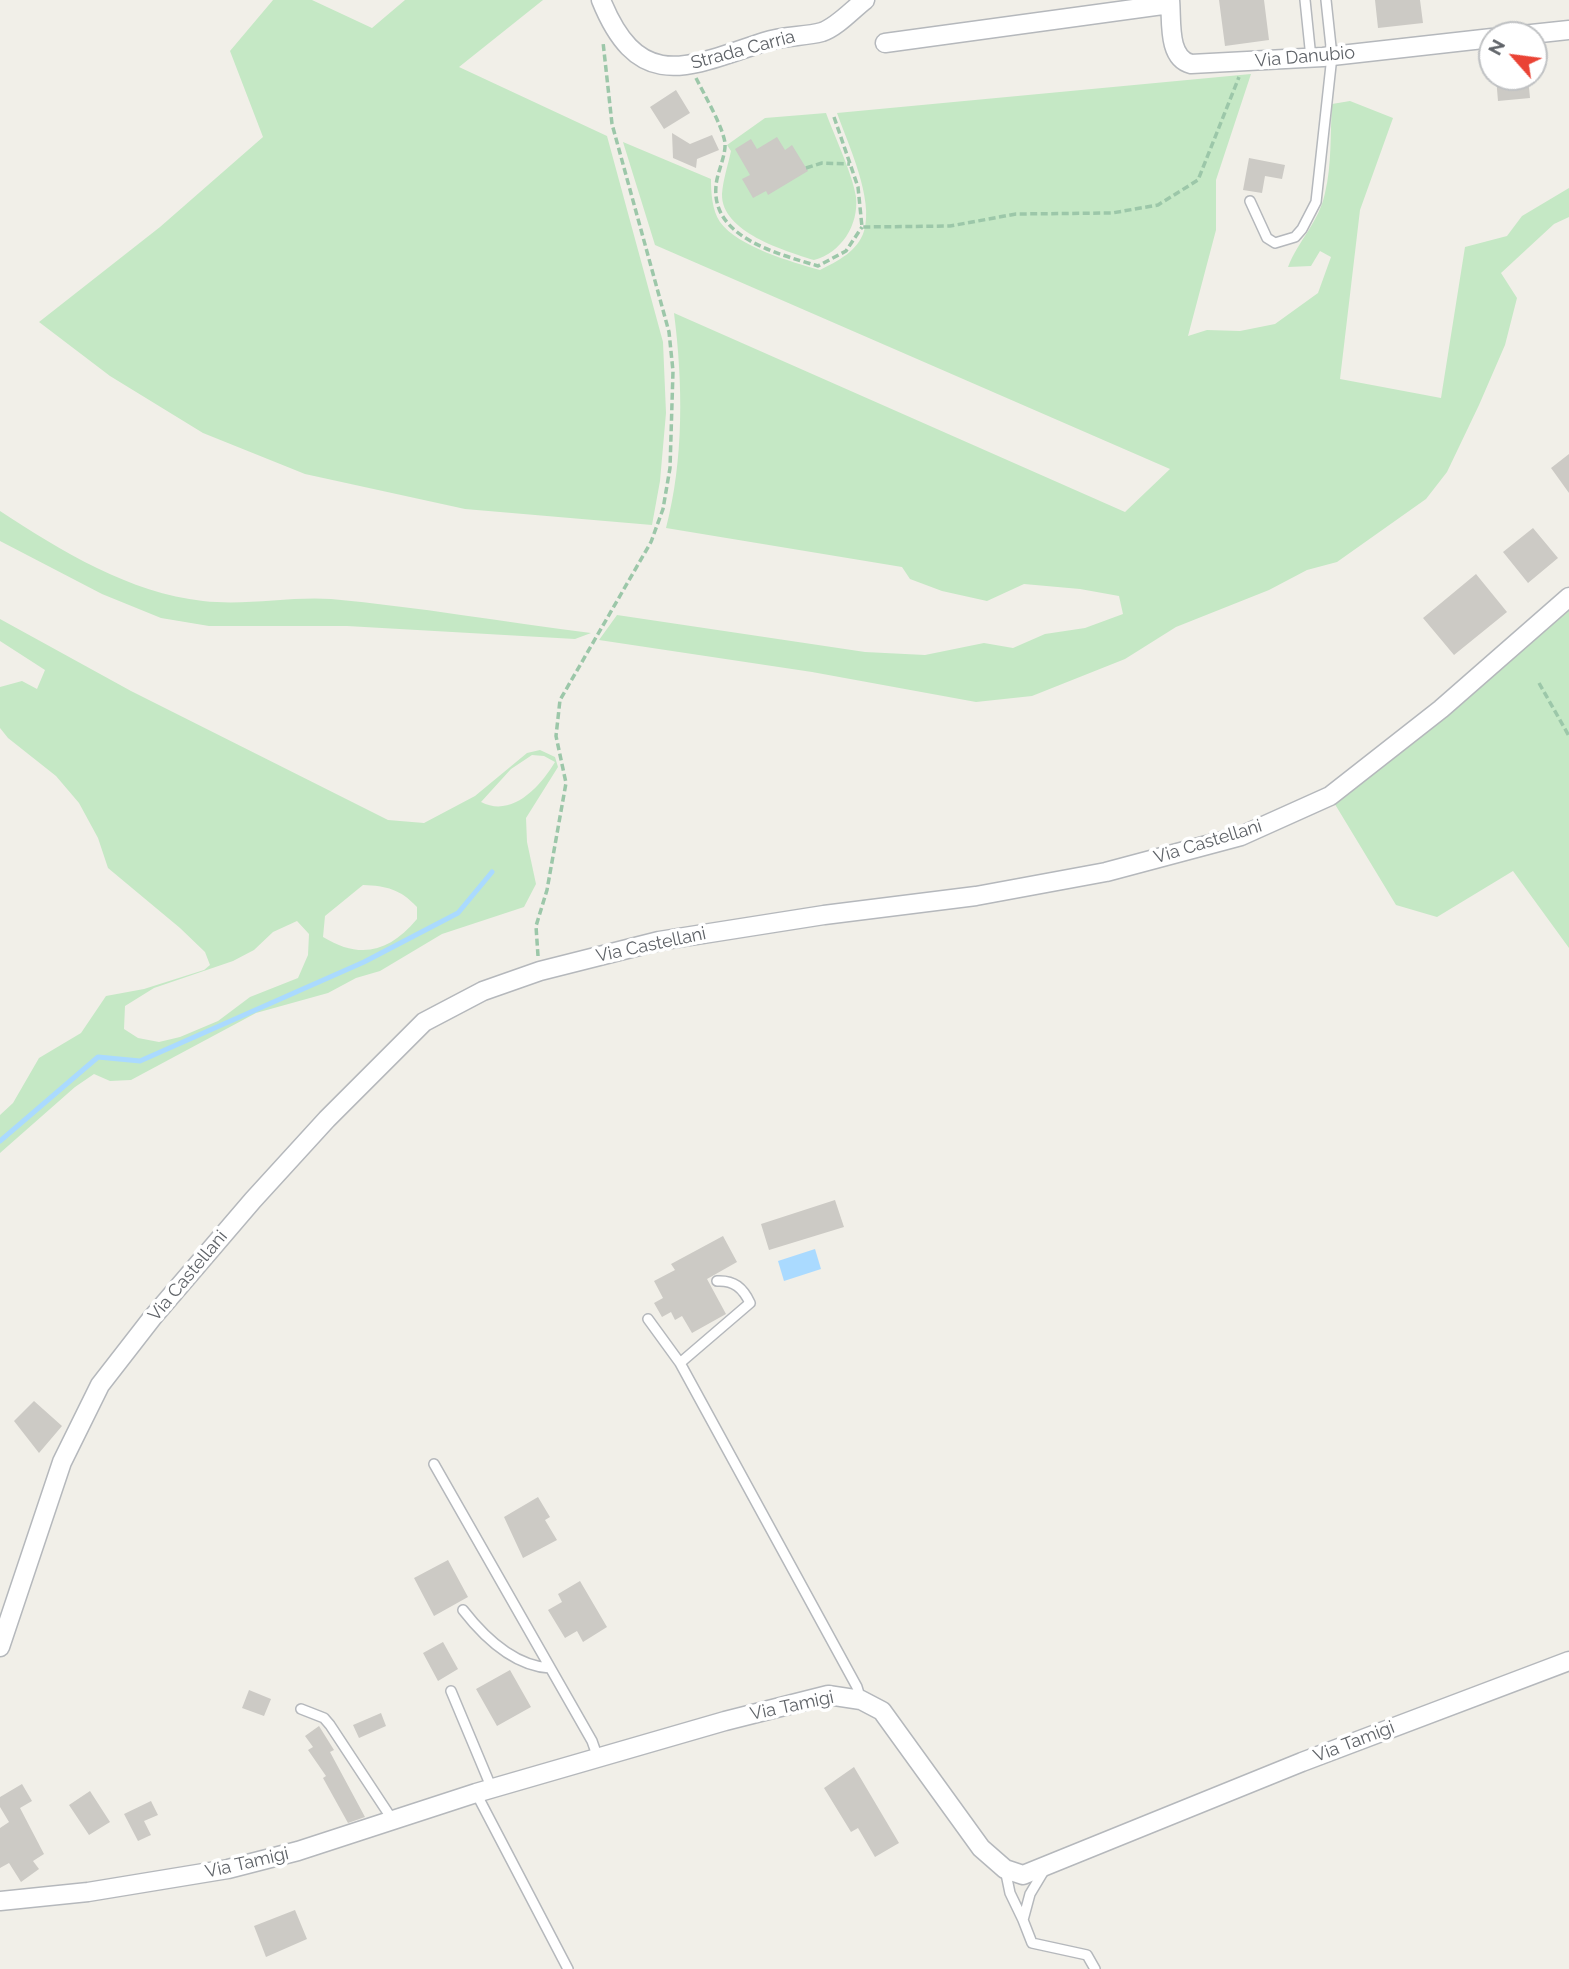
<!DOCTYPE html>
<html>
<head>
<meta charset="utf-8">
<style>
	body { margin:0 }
	#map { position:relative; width:1569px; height:1969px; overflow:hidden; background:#f1efe8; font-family:Raleway,sans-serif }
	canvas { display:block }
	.north { position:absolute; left:1478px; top:21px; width:70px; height:70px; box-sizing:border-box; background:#fff; border:2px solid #bfc1c3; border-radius:50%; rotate:298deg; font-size:19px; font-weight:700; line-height:28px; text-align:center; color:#5f6368 }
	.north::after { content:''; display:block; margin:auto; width:24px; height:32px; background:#ea4335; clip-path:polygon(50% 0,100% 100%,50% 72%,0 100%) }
</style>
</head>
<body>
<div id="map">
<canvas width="1569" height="1969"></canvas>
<div class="north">N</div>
</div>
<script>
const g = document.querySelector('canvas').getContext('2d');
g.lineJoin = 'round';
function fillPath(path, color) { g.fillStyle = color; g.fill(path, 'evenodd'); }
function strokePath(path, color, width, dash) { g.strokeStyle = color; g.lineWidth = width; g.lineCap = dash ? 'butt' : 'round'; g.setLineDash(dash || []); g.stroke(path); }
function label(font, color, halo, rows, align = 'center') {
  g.font = font + ' Raleway,sans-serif'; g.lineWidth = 7; g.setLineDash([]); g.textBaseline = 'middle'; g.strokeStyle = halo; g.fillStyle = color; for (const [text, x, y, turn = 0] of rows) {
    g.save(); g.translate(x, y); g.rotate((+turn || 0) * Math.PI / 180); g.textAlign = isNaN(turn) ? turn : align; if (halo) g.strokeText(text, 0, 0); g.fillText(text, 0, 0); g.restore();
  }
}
const green = new Path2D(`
	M273,0H312L372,28L405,0H543L459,67L607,136L663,342L666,413L660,481L652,525L465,509L305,474L203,433L110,376L39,322L160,227L263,137L230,51Z
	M1251,74L1216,180V230L1188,336L1207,330L1240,331L1275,324L1318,293L1331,257L1320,251L1311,266L1288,267C1298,241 1319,222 1325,193C1332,165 1330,133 1332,104L1350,101L1393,118L1360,210L1340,379L1441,398L1465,247L1507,236L1522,216L1569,188V217L1554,224L1501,273L1517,298L1505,345L1479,405L1447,472L1426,499L1337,562L1307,570L1269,590L1176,627L1125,659L1032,696L976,702L812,672L599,640L617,615L865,652L925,655L984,643L1013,648L1045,634L1085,628L1123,614L1119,596L1080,589L1024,584L987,601L942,591L910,579L902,567L666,528C684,460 683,383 674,313L1125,512L1170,469L655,245L623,142L711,179C711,193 712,210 720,222C738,247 792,262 820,270C838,261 858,251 864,231C874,199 848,144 837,113Z
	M826,113C834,135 853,175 856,197C859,225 841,253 814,260C785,251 721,232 722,194C723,180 728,165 731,151L727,145L765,118Z
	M0,511C61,551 130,593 203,601C247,606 291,596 331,599C418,607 504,622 591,633L575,639L347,626H209L161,618L102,594L0,541Z
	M1569,603V948L1513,871L1437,917L1396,905L1333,801Z
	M0,619L131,691L388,820L424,823L475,796L527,753L540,750L555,757L558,767L526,818L527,842L536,884L524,907L442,934L380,971L356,978L328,993L256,1013L131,1080L110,1081L94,1074L75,1087L0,1153V1115L13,1103L39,1058L81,1033L106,996L144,989L204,970L210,965L205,952L180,928L108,868L98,838L79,803L56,776L8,738L0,728V687L22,681L37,689L45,670L0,641ZM532,755L544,756L555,762C540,787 512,818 481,802L511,769ZM363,885C387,886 400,889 417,907V919C389,952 361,960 323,937L325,916ZM297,921L309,934L308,955L298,978L250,997L218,1021L180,1037L159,1042L138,1038L124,1029L125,1006L154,988L233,961L254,950L273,932Z`);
const water = new Path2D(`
	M815,1249L821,1269L784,1281L778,1261Z`);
const stream = new Path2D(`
	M0,1141L98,1057L140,1061L364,962L458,913L492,872`);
const building = new Path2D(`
	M1219,0H1264L1269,40L1225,46Z
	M1375,0H1420L1423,23L1378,28Z
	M1496,77H1528L1530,98L1498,101Z
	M676,90L690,113L664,129L650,107Z
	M672,133L690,144L712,135L719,150L697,159L696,168L673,158Z
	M777,137L785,150L792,145L808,171L768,195L766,191L753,198L742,179L750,175L735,149L751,139L757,149Z
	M1249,158L1285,165L1282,179L1265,176L1262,193L1243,190Z
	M1569,454V493L1551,468Z
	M1533,528L1558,558L1528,583L1503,552Z
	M1476,574L1507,612L1454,655L1423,618Z
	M835,1200L844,1227L769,1250L761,1224Z
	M723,1236L737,1262L707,1279L726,1314L692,1333L682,1316L675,1320L671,1312L662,1317L654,1303L663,1298L654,1281L675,1270L671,1264Z
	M34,1401L62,1426L39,1453L14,1421Z
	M538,1497L550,1517L545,1520L557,1540L523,1558L504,1517Z
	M448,1560L468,1597L434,1616L414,1578Z
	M580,1581L607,1627L583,1642L577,1631L565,1638L548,1610L562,1602L558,1594Z
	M443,1642L458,1669L438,1681L423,1653Z
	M510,1670L531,1707L497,1726L476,1689Z
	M249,1690L271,1699L264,1716L242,1708Z
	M381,1713L386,1726L359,1738L353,1725Z
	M319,1726L334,1750L330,1752L365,1817L348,1823L323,1778L326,1776L308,1750L313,1747L305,1736Z
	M854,1767L899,1843L875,1857L858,1828L851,1832L824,1788Z
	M22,1784L32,1801L20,1808L44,1854L33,1861L39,1869L21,1882L9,1863L0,1868V1828L9,1822L0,1807V1797Z
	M90,1791L110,1822L89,1835L69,1805Z
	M151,1801L158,1815L144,1821L151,1835L138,1841L124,1814Z
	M295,1910L307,1939L266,1957L254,1926Z`);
const path = new Path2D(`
	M696,78C704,94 723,127 725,143C726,156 717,172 716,186C711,238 779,254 818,266L846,251L862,227
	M834,117L858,187L862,227L950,226L1016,214L1112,213L1158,205L1198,180L1239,77
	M806,168L822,163L850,164
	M1539,683L1569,736
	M538,956L536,926L547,890L566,783L556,736L560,700L651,542L663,509L670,468L673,371L669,332L612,124L603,42`);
const lane = new Path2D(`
	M1305,0L1311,58
	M1250,201L1267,238L1275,243L1295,237L1302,229L1316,202L1332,56L1326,0
	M648,1319L680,1363L857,1687L861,1700
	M680,1363L750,1303C743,1288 734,1280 717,1281
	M434,1464L592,1741L598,1758
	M463,1610C484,1637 514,1666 550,1668
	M451,1691L492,1789
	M301,1709L324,1718L330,1725L392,1819
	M476,1793L568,1969
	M1005,1869L1010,1893L1023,1920L1030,1894L1045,1869
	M1023,1920L1032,1943L1087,1955L1095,1969`);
const street = new Path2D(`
	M601,0C639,94 688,67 764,42C785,35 804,37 822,32C837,27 853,9 865,0
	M1170,0C1172,20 1167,58 1191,64L1323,57L1492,38
	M1522,35L1569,30
	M885,43L1170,4
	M0,1647L62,1462L100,1385L152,1318L253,1200L327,1119L424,1022L483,991L540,971L659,941L824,915L976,896L1106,872L1241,836L1330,796L1441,709L1569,597
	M0,1901L88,1892L228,1869L298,1851L476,1793L725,1721L828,1695L861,1700L882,1711L981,1848L1005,1869L1023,1875L1302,1762L1569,1661`);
const streetNames = [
	["Strada Carria",743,50,-15],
	["Via Danubio",1305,57,-5],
	["Via Castellani",1208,842,-17],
	["Via Castellani",651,945,-12],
	["Via Castellani",188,1276,-50],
	["Via Tamigi",792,1706,-12],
	["Via Tamigi",1354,1742,-21],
	["Via Tamigi",247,1863,-13]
];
fillPath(green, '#c5e8c5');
fillPath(water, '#aadaff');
strokePath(stream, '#aadaff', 5);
fillPath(building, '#cccac5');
strokePath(lane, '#b5b8bc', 12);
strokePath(street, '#b5b8bc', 21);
strokePath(path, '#9cc7a9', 3.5, [7, 3.5]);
strokePath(lane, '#fff', 9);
strokePath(street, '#fff', 18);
label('18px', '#5f6368', '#fff', streetNames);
</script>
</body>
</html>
